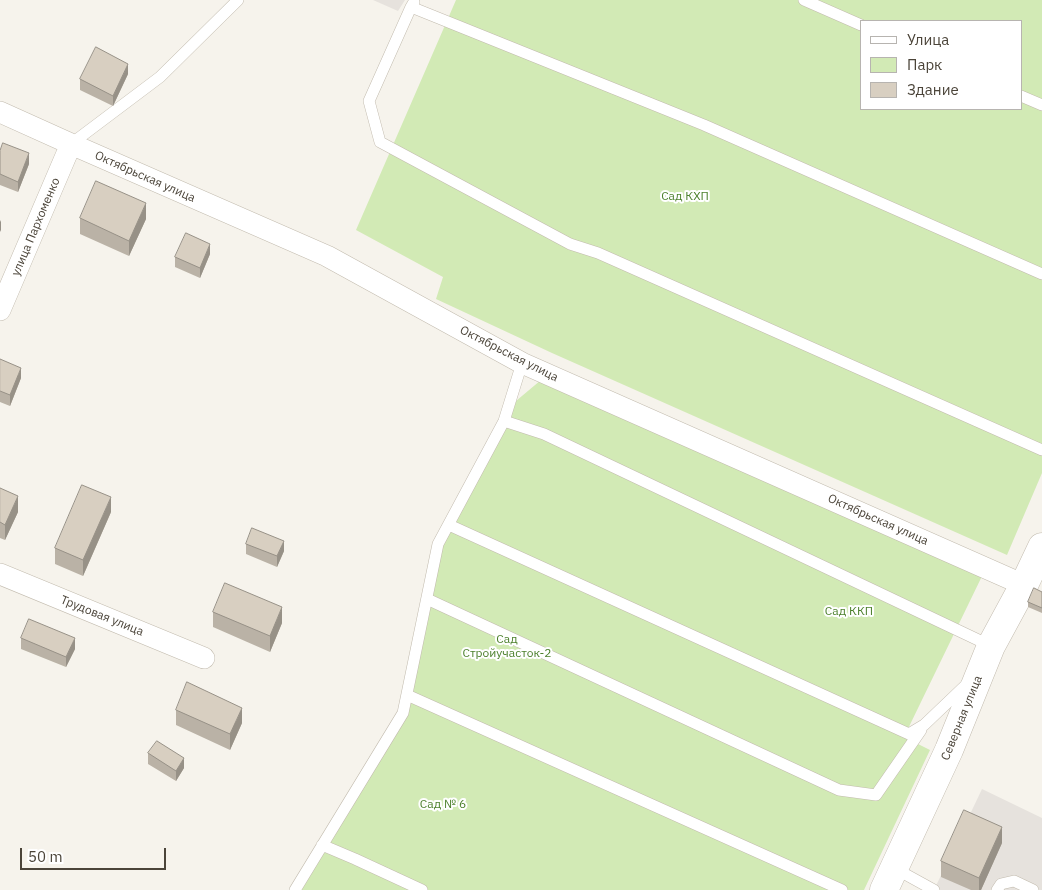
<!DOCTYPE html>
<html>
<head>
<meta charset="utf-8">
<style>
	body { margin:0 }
	#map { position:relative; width:1042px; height:890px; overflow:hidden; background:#f6f3ec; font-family:"IBM Plex Sans",sans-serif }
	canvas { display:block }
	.legend { position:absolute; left:860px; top:20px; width:162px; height:90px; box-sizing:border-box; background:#fff; border:1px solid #b7b4b0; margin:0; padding:6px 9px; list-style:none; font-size:15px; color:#4b4439 }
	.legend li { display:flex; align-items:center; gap:10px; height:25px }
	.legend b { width:25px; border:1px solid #b7b4b0 }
	.scale { position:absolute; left:20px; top:848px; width:146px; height:22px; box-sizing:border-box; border:2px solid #4b4439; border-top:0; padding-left:6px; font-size:15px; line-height:18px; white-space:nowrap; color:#4b4439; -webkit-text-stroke:4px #fff; paint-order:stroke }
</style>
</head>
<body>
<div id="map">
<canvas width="1042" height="890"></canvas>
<ul class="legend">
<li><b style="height:6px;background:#fff"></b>Улица</li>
<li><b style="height:14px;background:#d2eab5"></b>Парк</li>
<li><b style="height:14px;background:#d8cfc1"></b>Здание</li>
</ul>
<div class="scale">50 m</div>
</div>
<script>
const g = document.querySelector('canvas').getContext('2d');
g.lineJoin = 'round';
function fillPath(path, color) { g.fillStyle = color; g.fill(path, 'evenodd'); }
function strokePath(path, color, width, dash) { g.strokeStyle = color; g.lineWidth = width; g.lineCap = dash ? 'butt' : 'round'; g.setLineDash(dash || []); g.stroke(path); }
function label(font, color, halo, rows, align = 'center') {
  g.font = font + ' "IBM Plex Sans",sans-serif'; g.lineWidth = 4; g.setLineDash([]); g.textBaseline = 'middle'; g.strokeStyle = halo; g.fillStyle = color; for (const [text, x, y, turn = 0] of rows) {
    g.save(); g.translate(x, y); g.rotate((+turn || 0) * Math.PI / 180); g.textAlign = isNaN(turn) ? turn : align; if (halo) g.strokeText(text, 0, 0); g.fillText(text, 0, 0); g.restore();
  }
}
const industrial = new Path2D(`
	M373,0H405L398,11Z
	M982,789L1042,818V890H934Z`);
const green = new Path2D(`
	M456,0H1042V473L1007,555L552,353L436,299L443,277L356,230ZM861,21H1021V109H861Z
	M541,380L984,572L904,737L930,750L864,890H296L407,695L438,544L516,401Z`);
const service = new Path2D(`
	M804,0L861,25
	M414,2L411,7L704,125L1042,274
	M411,7L369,101L380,142L570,244L598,253L1042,450
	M1021,96L1042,105
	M71,144L160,77L238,0
	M504,421L544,434L991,646
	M449,525L909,734L924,725L967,684
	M427,599L839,790L876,795L921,730
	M407,695L842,890
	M322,845L355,859L422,890
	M894,868L934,890
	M295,890L403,713L438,544L504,421L522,363
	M997,890L1001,884L1014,881L1033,890`);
const minor = new Path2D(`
	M0,112L71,144L327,256L522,363L1024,585
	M0,310L71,144
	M0,574L204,658`);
const tertiary = new Path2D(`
	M884,890L949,750L991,646L1024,585L1042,547`);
const wall = new Path2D(`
	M128,74L113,106L80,90V79Z
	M0,151L29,164L18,192L0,185Z
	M80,218L146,219L129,256L80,234Z
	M210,254L200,278L175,267V257Z
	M0,359L21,378L10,406L0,402Z
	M0,488L18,512L5,540L0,538Z
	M111,512L83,576L55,564V548Z
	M246,544L284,551L277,567L246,554Z
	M1042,592V613L1028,607V602Z
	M213,612L282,623L270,652L213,627Z
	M21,638L75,649L66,667L21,649Z
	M176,710L242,723L230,750L176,725Z
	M148,753L184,768L176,781L148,764Z
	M1002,843L981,890H971L941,877V861Z`);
const shadedWall = new Path2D(`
	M128,64V74L113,106V96Z
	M29,153V164L18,192V182Z
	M146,203V219L129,256V241Z
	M1,220V230L0,232V222Z
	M210,244V254L200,278V268Z
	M21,368V378L10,406V395Z
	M18,496V512L5,540V525Z
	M111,497V512L83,576V560Z
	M284,541V551L277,567V556Z
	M282,607V623L270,652V636Z
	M75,638V649L66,667V657Z
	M242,708V723L230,750V734Z
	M184,758V768L176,781V771Z
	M1002,827V843L981,890H979V878Z`);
const building = new Path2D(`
	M96,47L128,64L113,96L80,79Z
	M3,143L29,153L18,182L0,174V151Z
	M96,181L146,203L129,241L80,218Z
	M186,233L210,244L200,268L175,257Z
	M0,359L21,368L10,395L0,391Z
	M82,485L111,497L83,560L55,548Z
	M0,488L18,496L5,525L0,522Z
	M252,528L284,541L277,556L246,544Z
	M225,583L282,607L270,636L213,612Z
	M1034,588L1042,592V608L1028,602Z
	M29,619L75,638L66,657L21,638Z
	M187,682L242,708L230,734L176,710Z
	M157,741L184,758L176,771L148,753Z
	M964,810L1002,827L979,878L941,861Z`);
const streetNames = [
	["Октябрьская улица",145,177,24],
	["улица Пархоменко",36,227,-67],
	["Октябрьская улица",509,354,27],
	["Октябрьская улица",878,520,24],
	["Трудовая улица",102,616,22],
	["Северная улица",962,718,-68]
];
const parkNames = [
	["Сад КХП",685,197],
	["Сад ККП",849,612],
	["Сад",507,640],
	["Стройучасток-2",507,654],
	["Сад № 6",443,805]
];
fillPath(industrial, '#e6e2dd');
fillPath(green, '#d2eab5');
strokePath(service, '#c2bbae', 12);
strokePath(minor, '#c2bbae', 22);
strokePath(tertiary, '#c2bbae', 29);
strokePath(service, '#fff', 11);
strokePath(minor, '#fff', 21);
strokePath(tertiary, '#fff', 28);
fillPath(wall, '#bab2a6');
fillPath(shadedWall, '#979187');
fillPath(building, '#d8cfc1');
strokePath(building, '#979187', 1);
label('12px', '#4b4439', '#fff', streetNames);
label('12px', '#4a7f2a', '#fff', parkNames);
</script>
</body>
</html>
